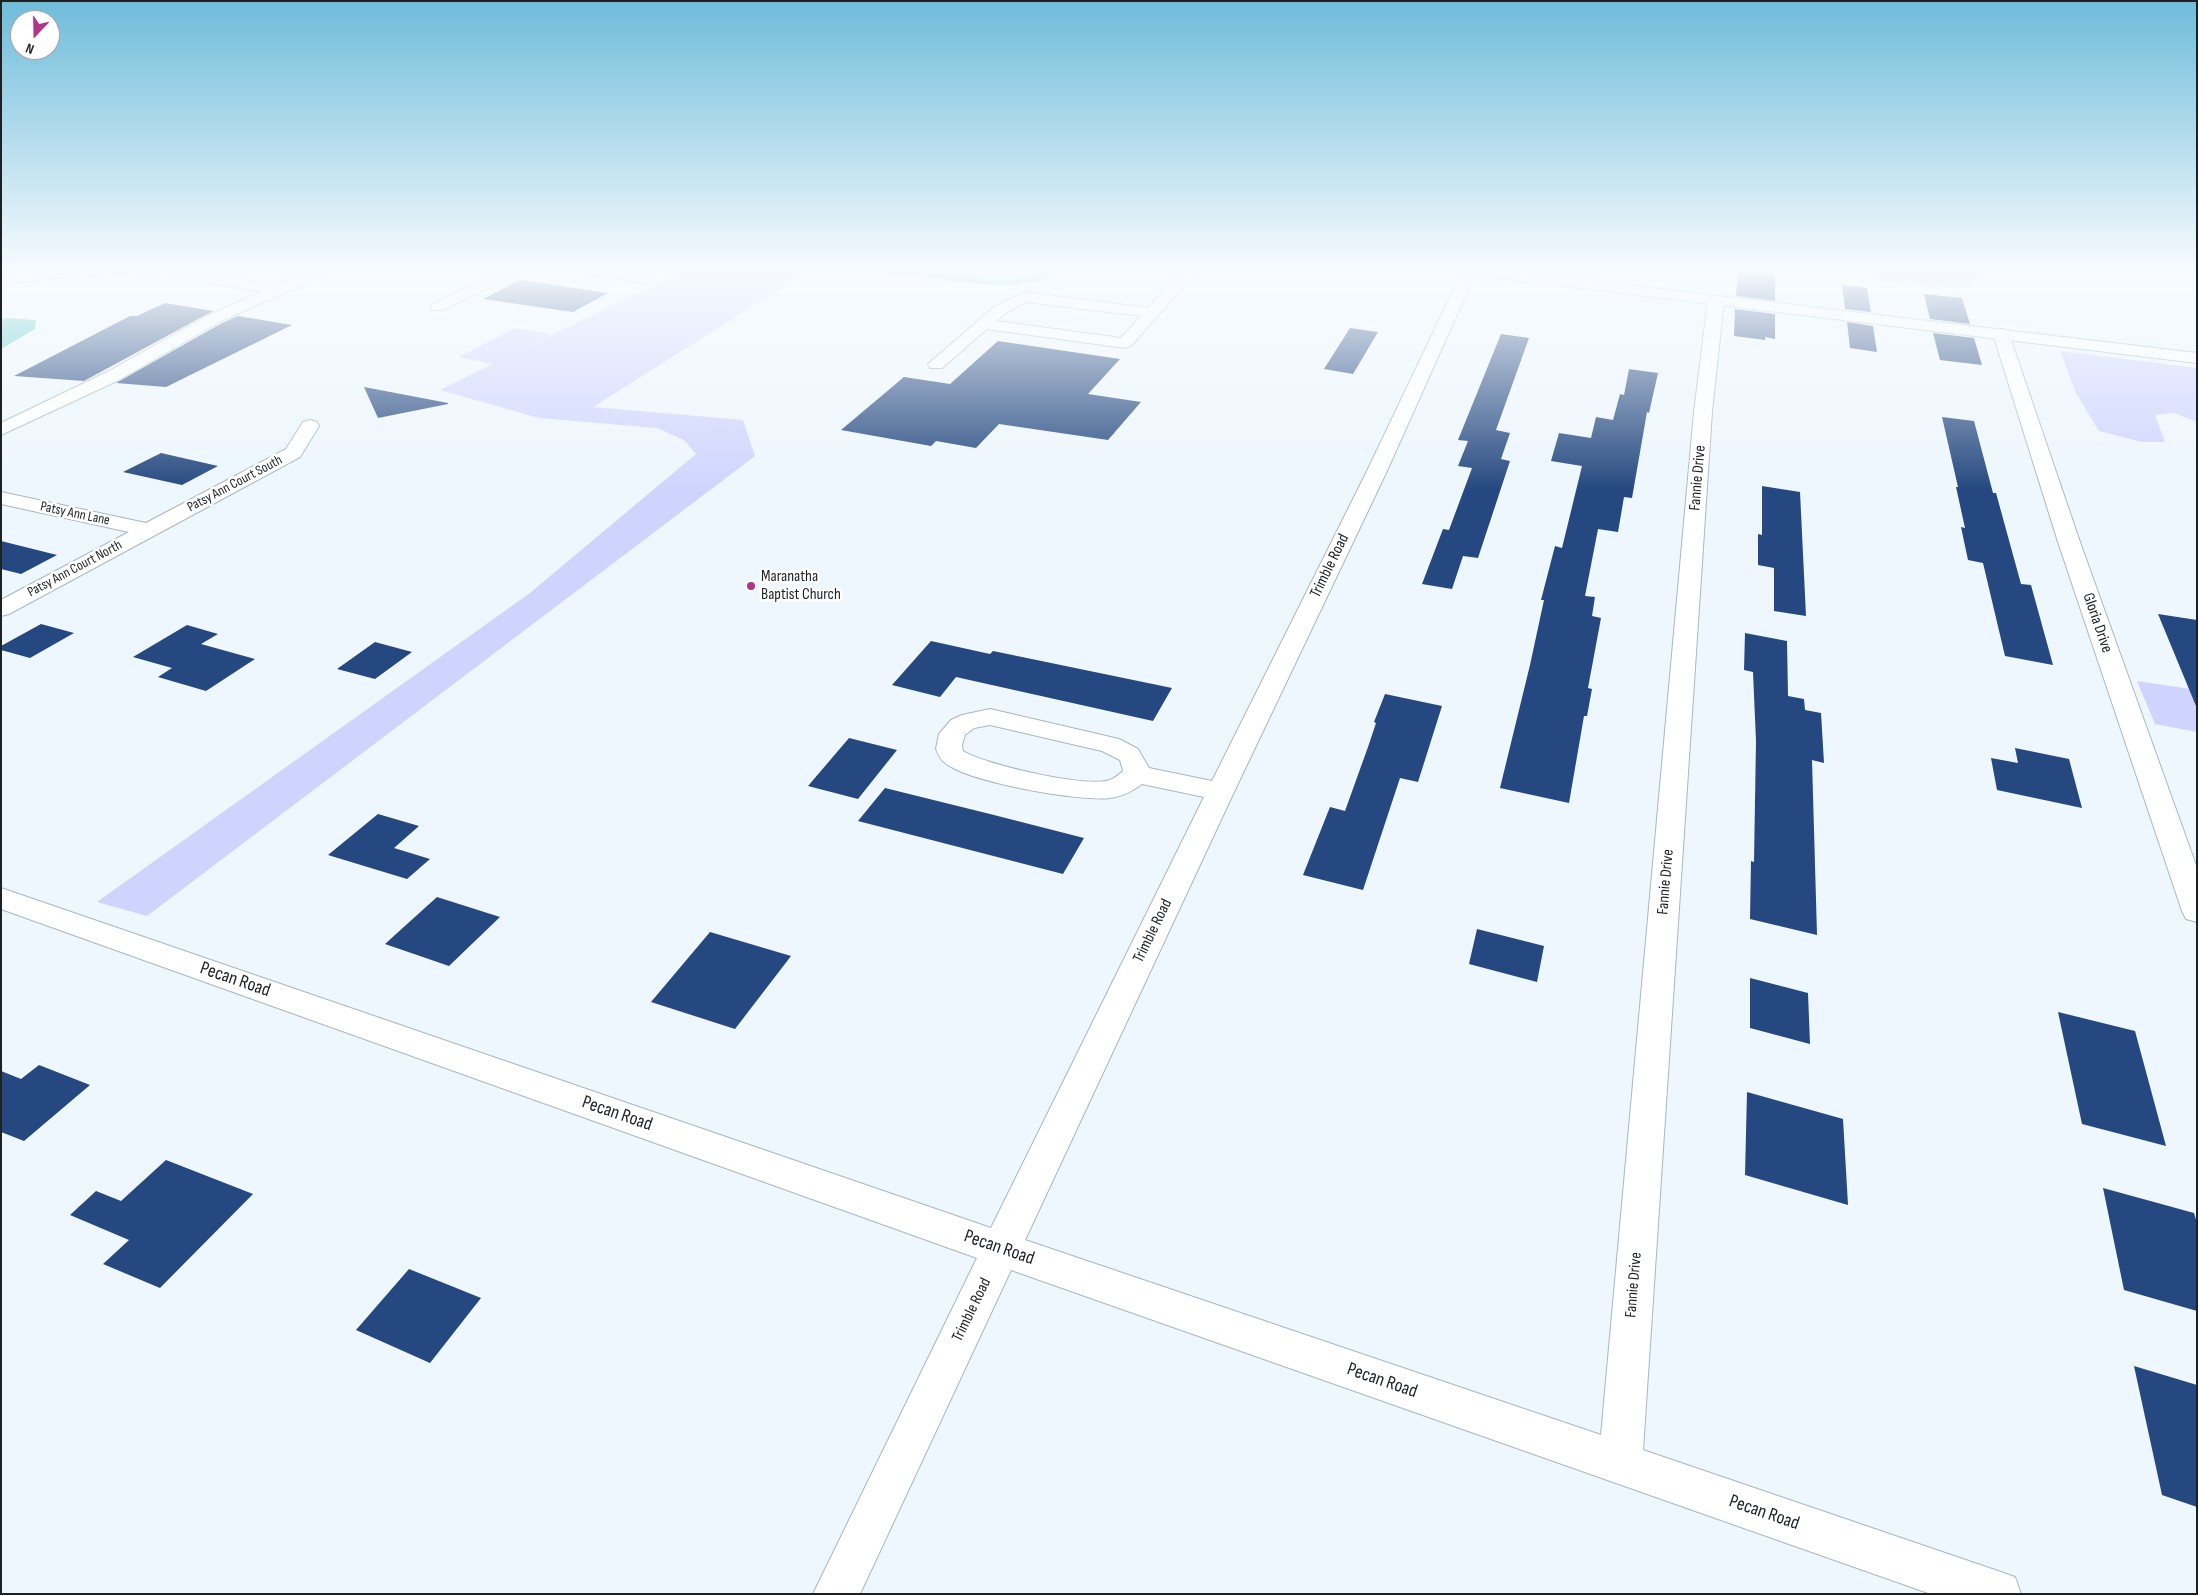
<!DOCTYPE html>
<html>
<head>
<meta charset="utf-8">
<style>
	body { margin:0 }
	#map { position:relative; width:2198px; height:1595px; overflow:hidden; background:#eef7fe; font-family:"Sofia Sans Condensed",sans-serif }
	canvas { display:block }
	.frame { position:absolute; inset:0; border:2px solid #1c2125; pointer-events:none }
	.north { position:absolute; left:10px; top:10px; width:50px; height:50px; box-sizing:border-box; background:#fff; border:1px solid #a4a6a8; border-radius:50%; rotate:201deg; font-size:14px; font-weight:700; line-height:20px; text-align:center; color:#1c2125 }
	.north::after { content:''; display:block; margin:auto; width:18px; height:22px; background:#b13587; clip-path:polygon(50% 0,100% 100%,50% 72%,0 100%) }
</style>
</head>
<body>
<div id="map">
<canvas width="2198" height="1595"></canvas>
<div class="frame"></div>
<div class="north">N</div>
</div>
<script>
const g = document.querySelector('canvas').getContext('2d');
g.lineJoin = 'round';
function fillPath(path, color) { g.fillStyle = color; g.fill(path, 'evenodd'); }
function strokePath(path, color, width, dash) { g.strokeStyle = color; g.lineWidth = width; g.lineCap = dash ? 'butt' : 'round'; g.setLineDash(dash || []); g.stroke(path); }
function label(font, color, halo, rows, align = 'center') {
  g.font = font + ' "Sofia Sans Condensed",sans-serif'; g.lineWidth = 5; g.setLineDash([]); g.textBaseline = 'middle'; g.strokeStyle = halo; g.fillStyle = color; for (const [text, x, y, turn = 0] of rows) {
    g.save(); g.translate(x, y); g.rotate((+turn || 0) * Math.PI / 180); g.textAlign = isNaN(turn) ? turn : align; if (halo) g.strokeText(text, 0, 0); g.fillText(text, 0, 0); g.restore();
  }
}
const built = new Path2D(`
	M891,268H1030L1015,279L1005,280Z`);
const green = new Path2D(`
	M689,268H783L808,271L593,407L743,420L755,456L147,916L97,902L530,593L696,454L684,440L657,428L539,418L440,390L493,364L459,357L515,328L550,334L531,345Z
	M1865,268H1974L1982,277L1962,288L1877,281Z
	M2060,351L2197,368V422L2175,413L2155,415L2165,442H2142L2099,431L2076,393Z
	M2137,681L2197,690V732L2155,724Z`);
const water = new Path2D(`
	M8,318L36,320L35,329L1,349V319Z`);
const stream = new Path2D(`
	M868,268L991,282H1015L1035,279L1064,268`);
const building = new Path2D(`
	M1749,271L1775,274V301L1736,296L1738,272L1749,273Z
	M520,280L608,293L573,312L483,299Z
	M1842,285L1867,288L1871,312L1845,309Z
	M1924,294L1962,298L1970,324L1930,319Z
	M165,303L213,311L84,381L14,376L130,316H137Z
	M1735,309L1775,314V339L1765,337V340L1734,336Z
	M238,316L292,325L166,387L116,383L222,323Z
	M1847,322L1873,326L1877,352L1850,348Z
	M1350,328L1378,332L1353,374L1324,369Z
	M1933,333L1974,338L1982,365L1940,360Z
	M1501,334L1529,338L1496,430L1510,433L1501,459L1510,461L1478,558L1463,556L1452,589L1422,584L1443,529L1449,530L1472,468L1458,466L1468,441L1458,440Z
	M998,341L1120,359L1088,394L1141,402L1108,440L999,424L976,448L936,441L931,446L841,430L904,377L950,384Z
	M1629,369L1658,373L1649,413L1647,412L1632,498L1624,497L1618,532L1598,529L1585,596L1595,597L1592,616L1601,618L1588,688L1592,689L1587,716H1584L1569,803L1500,788L1530,665L1544,600H1541L1555,546L1562,548L1582,466L1551,461L1559,433L1591,438L1596,417L1613,420L1620,394L1624,395Z
	M364,387L448,403V404L378,418Z
	M1942,417L1974,421L1993,493H1996L2021,584L2031,585L2053,665L2005,656L1983,563L1968,560L1961,527L1965,528L1956,487H1958Z
	M161,453L218,466L182,485L123,472Z
	M1762,486L1800,492L1806,616L1774,611V568L1758,565V534L1762,535Z
	M1,541L57,555L21,574L1,569Z
	M2158,614L2197,620V705L2196,706Z
	M41,624L74,633L30,658L1,650V646Z
	M187,625L218,634L201,644L255,659L206,691L158,677L172,668L133,657Z
	M1745,633L1787,641L1788,696L1804,699L1805,710L1821,713L1824,763L1812,760L1817,935L1750,919L1751,861L1754,862L1756,741L1753,672L1744,670Z
	M931,641L990,654L993,651L1172,688L1153,721L956,677L940,697L892,685Z
	M375,642L412,652L375,679L337,669Z
	M1385,694L1442,706L1418,782L1400,778L1363,890L1303,875L1330,807L1345,811L1368,747L1376,723L1374,722Z
	M849,738L897,750L858,799L808,786Z
	M2015,748L2069,759L2082,808L1997,790L1991,758L2018,763Z
	M885,788L990,814L1084,838L1063,874L858,821Z
	M378,814L419,826L394,848L430,859L407,879L328,855Z
	M437,897L500,917L449,966L385,944Z
	M1477,929L1544,946L1537,982L1469,964Z
	M710,932L791,956L735,1029L651,1002Z
	M1750,978L1808,993L1810,1044L1750,1028Z
	M2058,1012L2135,1031L2166,1146L2082,1124Z
	M39,1065L90,1085L24,1141L1,1132V1071L21,1079Z
	M1747,1092L1843,1119L1848,1205L1745,1175Z
	M166,1160L253,1194L160,1288L103,1264L129,1240L70,1215L96,1191L121,1201Z
	M2103,1188L2194,1213L2197,1223V1311L2124,1290Z
	M409,1269L481,1298L430,1363L356,1330Z
	M2134,1366L2197,1385V1507L2162,1495Z`);
const minor = new Path2D(`
	M78,268H172L276,286L317,268H336L334,271L221,321L119,380L1,435V423L107,372L209,315L261,292L170,276L129,272L1,283V275Z
	M508,268H527L525,271L443,310H433L430,307L433,304Z
	M565,268H601L644,275L649,276L651,279L649,282L644,283L572,272L567,271Z
	M1185,268H1200L1131,346L1125,348L987,329L942,368H930L928,364L994,307L1024,292L1148,308ZM1026,302L1141,316L1121,338L996,321L1006,313Z
	M1464,268H1478L1386,473L1234,792L1025,1240L1601,1435L1694,412L1708,300L1711,297H1721L1724,300L1712,412L1643,1450L1998,1571L2015,1577L2021,1594H1931L1011,1270L860,1594H813L977,1258L1,909V888L991,1228L1204,797L1142,784C1133,791 1123,796 1111,798C1080,802 966,782 944,762C940,759 938,754 936,749L939,734L951,720L962,715L990,709L1119,739L1138,749L1149,768L1212,781L1366,473ZM990,725L1102,751L1120,760L1123,771C1119,774 1115,778 1110,780C1086,788 986,765 963,751L962,745L965,735L974,728Z
	M2001,329L2007,331L2009,334L2080,542L2197,868V922L2186,919L2182,911L2058,542L1993,334L1995,331Z
	M310,420L317,422L319,426L300,457L9,614L1,616V600L129,532L1,504V492L146,523L286,449L303,422Z`);
const major = new Path2D(`
	M1441,268H1484L2197,353V363L1448,272L1443,271Z`);
const markers = [
	[751,586,5,"#b13587"]
];
const farStreetnames = [
	["Patsy Ann Court South",235,484,-28],
	["Patsy Ann Lane",75,514,12],
	["Patsy Ann Court North",75,569,-28]
];
const streetNames = [
	["Fannie Drive",1698,478,-85],
	["Trimble Road",1330,566,-64],
	["Gloria Drive",2097,623,71],
	["Fannie Drive",1666,882,-85],
	["Trimble Road",1153,931,-64],
	["Fannie Drive",1634,1285,-85],
	["Trimble Road",972,1310,-64]
];
const poiNames = [
	["Maranatha",761,577],
	["Baptist Church",761,595]
];
const nearStreetnames = [
	["Pecan Road",235,980,19],
	["Pecan Road",617,1114,19],
	["Pecan Road",999,1248,19],
	["Pecan Road",1382,1381,19],
	["Pecan Road",1764,1513,19]
];
fillPath(built, '#d5ecfb');
fillPath(green, '#cfd4fe');
fillPath(water, '#58c7c4');
strokePath(stream, '#58c7c4', 6);
fillPath(building, '#24487f');
strokePath(minor, '#a8b7c1', 2);
strokePath(major, '#a8b7c1', 2);
fillPath(minor, '#fff');
fillPath(major, '#fff');
const sky = g.createLinearGradient(0, 0, 0, 491);
sky.addColorStop(0, '#6ebcda');
sky.addColorStop(0.55, '#f7fbff');
sky.addColorStop(1, '#f7fbff00');
g.fillStyle = sky;
g.fillRect(0, 0, 2198, 491);
for (const [x, y, r, color] of markers) { const dot = new Path2D(); dot.arc(x, y, r, 0, 2 * Math.PI); g.fillStyle = color; g.fill(dot); strokePath(dot, '#fff', 2); }
label('14px', '#1c2125', '#fff', farStreetnames);
label('16px', '#1c2125', '#fff', streetNames);
label('16px', '#1c2125', '#fff', poiNames, 'left');
label('19px', '#1c2125', '#fff', nearStreetnames);
</script>
</body>
</html>
